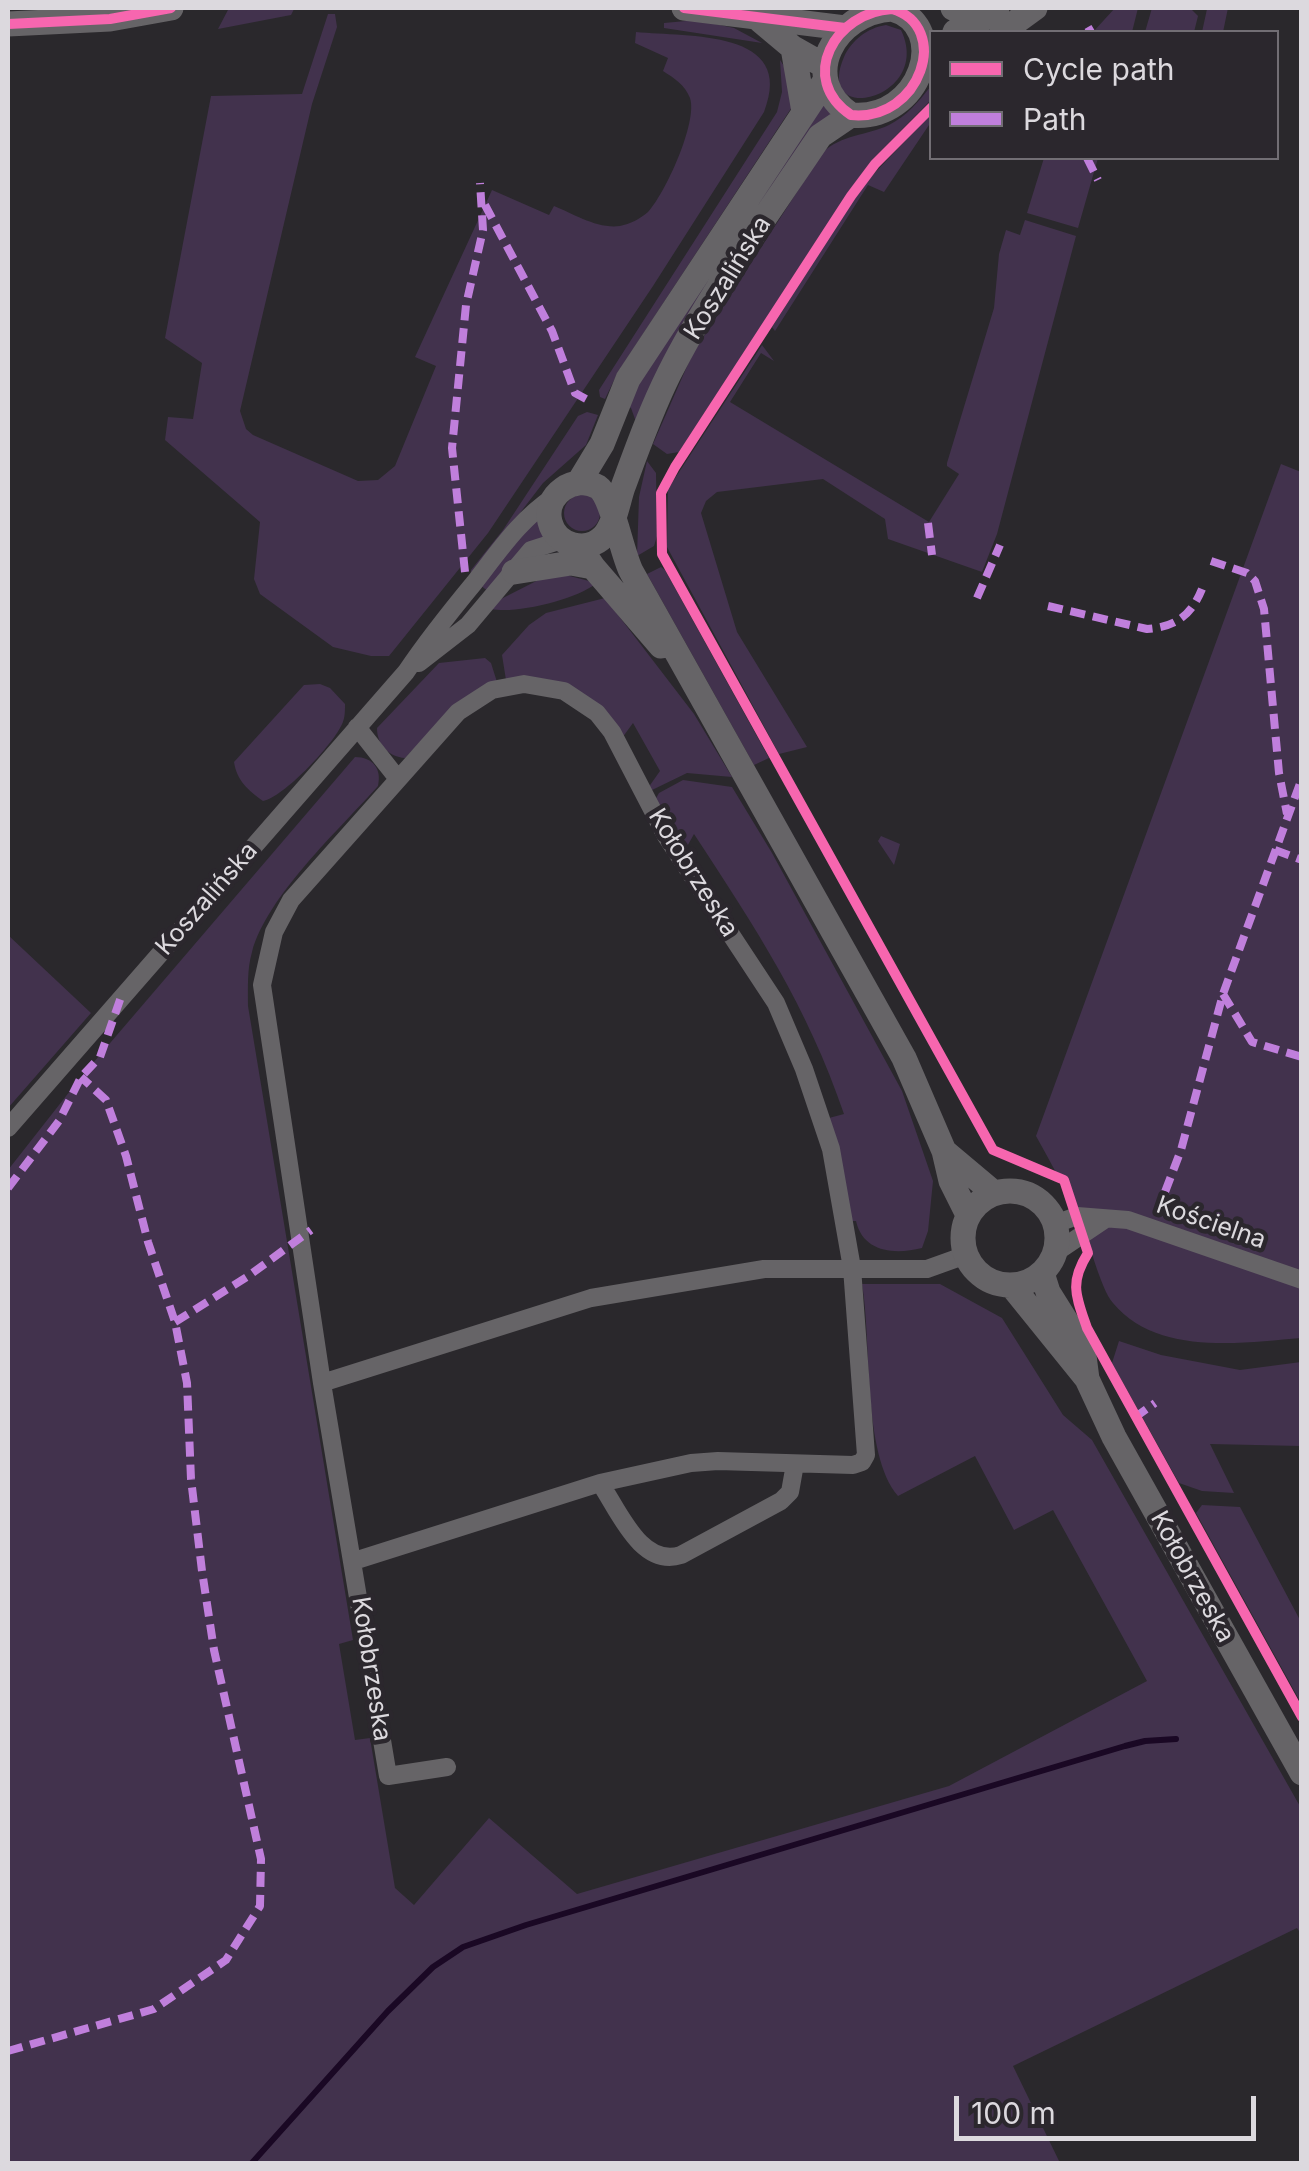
<!DOCTYPE html>
<html>
<head>
<meta charset="utf-8">
<style>
	body { margin:0 }
	#map { position:relative; width:1309px; height:2171px; overflow:hidden; background:#2a282c; font-family:Inter,sans-serif }
	canvas { display:block }
	.frame { position:absolute; inset:0; border:10px solid #dcd9de; pointer-events:none }
	.legend { position:absolute; left:929px; top:30px; width:350px; height:130px; box-sizing:border-box; background:#2b272d; border:2px solid #726e74; margin:0; padding:12px 18px; list-style:none; font-size:30px; color:#dcd9de }
	.legend li { display:flex; align-items:center; gap:20px; height:50px }
	.legend b { width:50px; border:2px solid #726e74 }
	.scale { position:absolute; left:954px; top:2096px; width:302px; height:45px; box-sizing:border-box; border:5px solid #dcd9de; border-top:0; padding-left:12px; font-size:30px; line-height:35px; white-space:nowrap; color:#dcd9de; -webkit-text-stroke:8px #2b272d; paint-order:stroke }
</style>
</head>
<body>
<div id="map">
<canvas width="1309" height="2171"></canvas>
<div class="frame"></div>
<ul class="legend">
<li><b style="height:12px;background:#f766af"></b>Cycle path</li>
<li><b style="height:12px;background:#c07fdc"></b>Path</li>
</ul>
<div class="scale">100 m</div>
</div>
<script>
const g = document.querySelector('canvas').getContext('2d');
g.lineJoin = 'round';
function fillPath(path, color) { g.fillStyle = color; g.fill(path, 'evenodd'); }
function strokePath(path, color, width, dash) { g.strokeStyle = color; g.lineWidth = width; g.lineCap = dash ? 'butt' : 'round'; g.setLineDash(dash || []); g.stroke(path); }
function label(font, color, halo, rows, align = 'center') {
  g.font = font + ' Inter,sans-serif'; g.lineWidth = 9; g.setLineDash([]); g.textBaseline = 'middle'; g.strokeStyle = halo; g.fillStyle = color; for (const [text, x, y, turn = 0] of rows) {
    g.save(); g.translate(x, y); g.rotate((+turn || 0) * Math.PI / 180); g.textAlign = isNaN(turn) ? turn : align; if (halo) g.strokeText(text, 0, 0); g.fillText(text, 0, 0); g.restore();
  }
}
const green = new Path2D(`
	M229,8H293L294,9L291,15L218,29Z
	M1115,8H1138L1132,32H1093Z
	M1152,8H1190L1198,16L1194,32H1145Z
	M1228,8L1223,32H1202L1207,9Z
	M328,14H335L337,27L312,104L240,411L246,429L253,435L358,481L378,480L395,466L436,366L415,357L492,190L549,215L554,206C574,214 597,229 620,226C630,224 640,219 648,212C665,194 698,122 690,98C685,85 674,78 663,71L668,58L635,43L636,32C688,37 797,29 764,112L653,286L488,533L389,656H371L333,647L260,594L254,579L260,522L165,440L168,417L193,419L202,363L165,338L211,96L302,94Z
	M697,20L734,28L762,43L664,28V23Z
	M886,25L901,30C934,99 813,128 844,57C852,40 867,28 886,25Z
	M780,60L792,78L794,104L618,372L605,399L600,397L599,390L777,112L782,92Z
	M931,86V100L874,158L847,194L679,452L667,454L653,444L692,355L822,153C842,134 866,136 889,125C907,116 919,101 931,86Z
	M822,103L831,114L638,420L635,419L631,408L626,406L636,386Z
	M931,114V122L884,192L868,185L775,331L772,327L864,184Z
	M1044,158H1098L1078,228L1027,213Z
	M1025,220L1076,236L997,534L982,572L888,539L885,519L823,479L717,492L706,501L701,513L737,632L807,747L779,754L667,547L668,489L762,345L774,361L761,353L730,402L929,522L959,474L947,466V463L994,308L999,254L1006,230L1020,235Z
	M587,412L598,415L586,445L543,483L470,578L471,570L503,530L578,416Z
	M647,461L656,473L657,536L654,546L637,556L639,497Z
	M1281,464L1301,472V1338C1242,1343 1157,1356 1113,1303C1100,1288 1089,1239 1079,1218C1066,1190 1051,1163 1036,1136Z
	M564 513a18 18 0 1 1 36 0a18 18 0 1 1-36 0Z
	M539,515L548,540L519,551L489,592L480,585Z
	M661,567L665,570L769,758L754,765L647,574Z
	M554,572L597,583C575,600 517,614 491,609L499,600Z
	M605,598L694,714L732,777L687,773L650,791L648,788L660,771L633,723L622,738C587,689 568,675 506,680L502,655L529,625L546,613Z
	M485,658L491,663L497,682L454,707L405,758C389,757 377,745 377,728L439,663Z
	M320,684L330,688L345,704C345,713 345,720 340,728C330,747 284,797 263,801C248,790 237,781 234,762L304,685Z
	M355,757C373,757 382,769 378,786C339,830 267,896 252,952C247,969 248,988 248,1006L353,1640L339,1644L355,1740L370,1738L395,1888L414,1905L489,1818L577,1894L949,1786L1147,1681L1053,1510L1014,1530L975,1456L898,1496C862,1454 872,1341 862,1284H940L1002,1318L1063,1415L1092,1440L1301,1808V1934L1297,1928L1013,2066L1060,2163H8V1170L81,1077Z
	M683,780L732,787L772,853L902,1091L933,1181L928,1231L922,1248C894,1255 863,1252 856,1221H849L829,1118L844,1114C807,1005 756,929 694,834L684,852L655,800L659,793Z
	M881,836L900,844L894,865L878,841Z
	M8,935L91,1013L8,1108Z
	M1119,1341L1161,1355L1240,1370L1301,1362V1446L1210,1444L1234,1493L1202,1491L1179,1483L1112,1363Z
	M1202,1505L1240,1507L1301,1622V1703L1196,1513Z`);
const stream = new Path2D(`
	M251,2164L388,2011L433,1967L463,1947L526,1925L1125,1746L1145,1741L1176,1739`);
const street = new Path2D(`
	M419,663L468,625L531,550L562,540
	M357,727L398,779
	M8,1128L406,672C427,641 450,612 474,583C499,551 520,519 555,496
	M1055,1224L1077,1216L1128,1220L1302,1280
	M1055,1253L1104,1220
	M322,1383L591,1298L764,1269H927L966,1255
	M600,1483C619,1511 641,1568 681,1555L781,1501L790,1492L795,1464
	M354,1561L600,1483L691,1463L718,1461L853,1465L862,1462L866,1455L852,1268L831,1149L804,1069L776,1003L666,836L612,732L597,713L564,691L524,684L492,690L458,712L291,900L274,932L262,985L322,1383L388,1776L447,1767`);
const secondary = new Path2D(`
	M684,8L845,28
	M953,8L969,16L985,15
	M892,9C952,26 921,122 851,115C797,79 835,12 892,9Z
	M756,17L793,48L825,66
	M8,24L110,19L171,8
	M955,32L971,28L997,8
	M1002,32L1035,8
	M793,48L804,112
	M851,115L820,136C770,211 709,294 669,374C651,410 637,449 623,487C618,501 615,524 604,536C587,554 556,546 550,522C543,495 575,473 598,487C612,496 621,550 631,571L904,1058L944,1151L951,1181L968,1215
	M579,482L602,444L628,379L825,81
	M579,546L593,567L661,646
	M514,572L571,563L593,567
	M944,1151L994,1193
	M963 1238a47 47 0 1 1 94 0a47 47 0 1 1-94 0Z
	M1042,1273L1048,1292L1083,1348L1087,1379L1114,1437L1302,1773
	M1011,1285L1087,1379`);
const quiet = new Path2D(`
	M1088,27L1091,32
	M1087,158L1098,180
	M485,205L552,331L575,393L586,399
	M928,523L932,555
	M1211,561L1247,573L1255,581L1264,609L1279,773L1287,814
	M465,572L452,448L466,305L483,230L480,183
	M977,598L1000,545
	M1048,606L1147,629C1175,627 1191,616 1202,589
	M1275,850L1302,860
	M1223,994L1252,1042L1302,1057
	M8,1188L59,1121L81,1077L100,1057L121,997
	M1157,1213L1181,1150L1223,994L1302,778
	M175,1322L247,1277L311,1230
	M1134,1418L1155,1403
	M8,2051L154,2009L226,1960L260,1906L261,1859L214,1650L202,1571L191,1479L187,1383L175,1322L148,1242L126,1156L106,1100L81,1077`);
const cycleway = new Path2D(`
	M684,8L845,28
	M892,9C952,26 921,122 851,115C797,79 835,12 892,9Z
	M8,24L110,19L171,8
	M932,107L875,164L851,196L675,467L661,493L662,554L993,1150L1064,1180L1088,1253C1069,1283 1076,1296 1087,1328L1302,1717`);
const streetNames = [
	["Koszalińska",728,278,-58],
	["Kołobrzeska",693,873,58],
	["Koszalińska",207,899,-49],
	["Kościelna",1211,1223,19],
	["Kołobrzeska",1192,1577,61],
	["Kołobrzeska",371,1669,81]
];
fillPath(green, '#42324d');
strokePath(stream, '#1a0824', 6);
strokePath(street, '#666467', 18);
strokePath(secondary, '#666467', 25);
strokePath(quiet, '#c07fdc', 8, [15, 8]);
strokePath(cycleway, '#f766af', 10);
label('25px', '#dcd9de', '#2b272d', streetNames);
</script>
</body>
</html>
